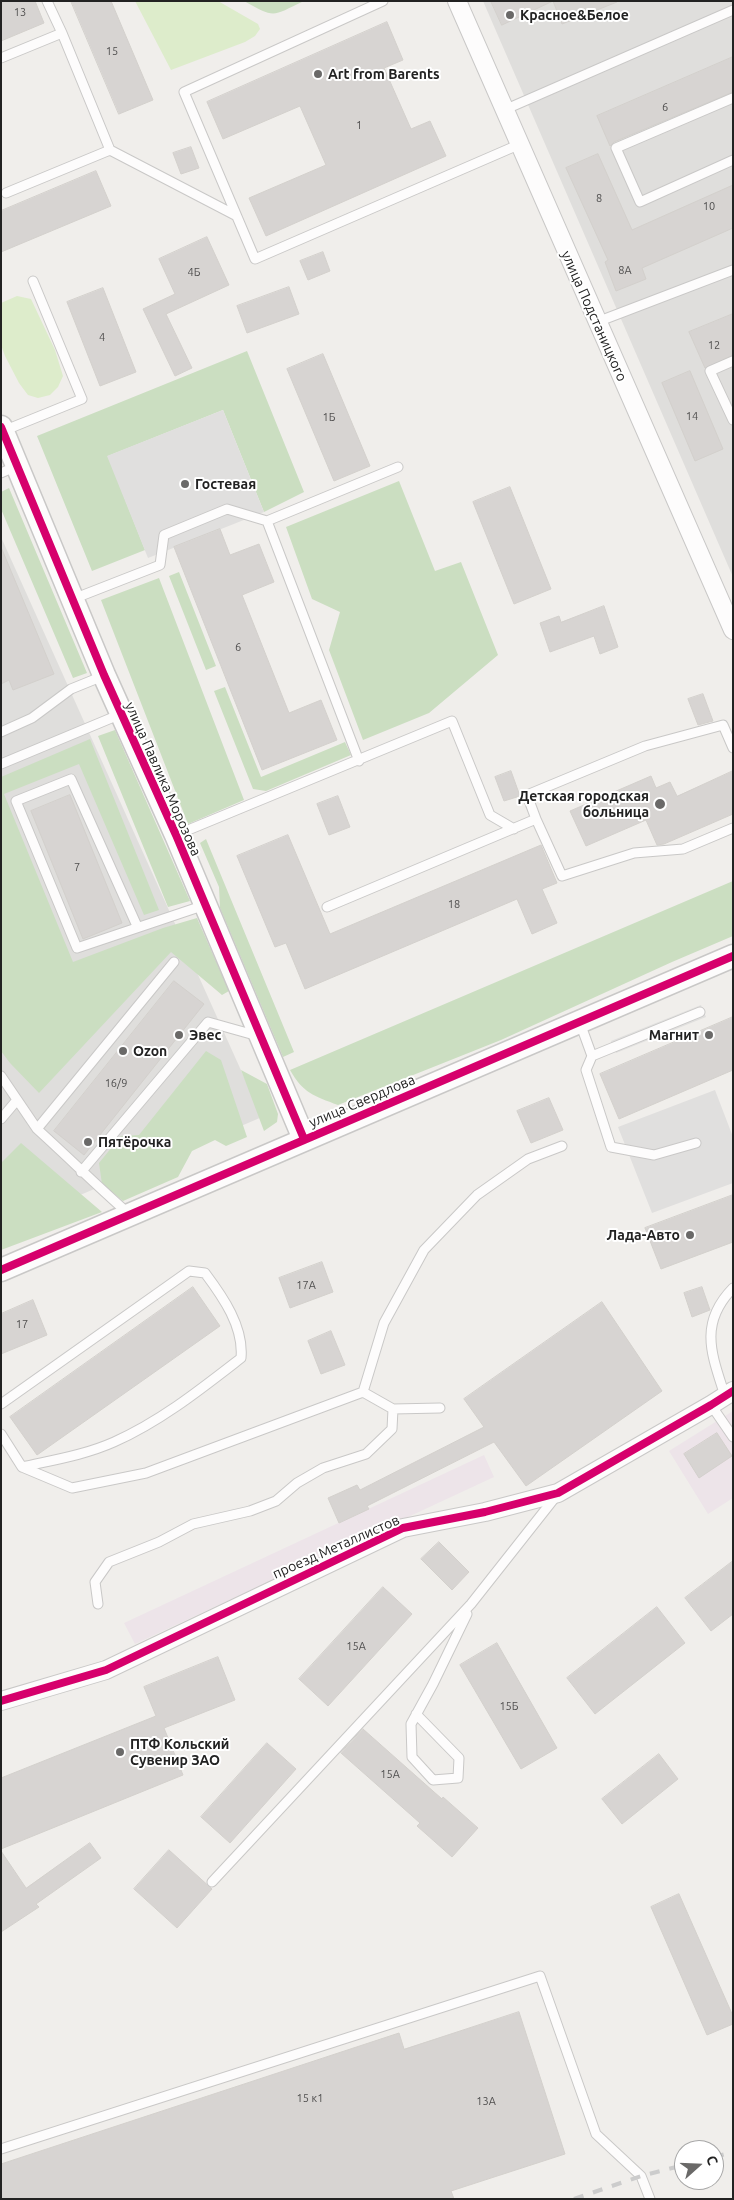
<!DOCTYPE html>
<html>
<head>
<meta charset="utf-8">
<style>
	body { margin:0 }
	#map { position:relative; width:734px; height:2200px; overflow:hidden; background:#f0eeeb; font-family:Ubuntu,sans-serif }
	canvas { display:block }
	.frame { position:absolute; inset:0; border:2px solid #222; pointer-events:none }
	.north { position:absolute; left:674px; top:2140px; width:50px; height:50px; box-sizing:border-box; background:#fff; border:1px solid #a7a7a7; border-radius:50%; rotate:70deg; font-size:14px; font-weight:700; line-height:20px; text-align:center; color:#222 }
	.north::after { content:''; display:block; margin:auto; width:18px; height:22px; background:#6a6968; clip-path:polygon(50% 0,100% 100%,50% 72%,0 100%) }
</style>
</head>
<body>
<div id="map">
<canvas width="734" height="2200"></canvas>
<div class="frame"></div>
<div class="north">С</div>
</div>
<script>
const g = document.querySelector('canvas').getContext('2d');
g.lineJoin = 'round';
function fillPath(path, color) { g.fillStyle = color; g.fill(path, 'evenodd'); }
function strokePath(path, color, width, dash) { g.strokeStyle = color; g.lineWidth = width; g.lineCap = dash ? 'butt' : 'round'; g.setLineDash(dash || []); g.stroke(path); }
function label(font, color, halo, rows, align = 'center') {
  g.font = font + ' Ubuntu,sans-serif'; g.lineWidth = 4; g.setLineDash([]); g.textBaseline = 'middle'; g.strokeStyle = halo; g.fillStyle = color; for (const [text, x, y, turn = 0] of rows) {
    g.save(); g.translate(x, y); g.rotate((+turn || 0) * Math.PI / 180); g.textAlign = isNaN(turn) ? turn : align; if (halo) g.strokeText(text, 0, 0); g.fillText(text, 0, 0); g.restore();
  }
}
const residential = new Path2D(`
	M483,1H733V577Z
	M1,537L262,1117L1,1229Z`);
const industrial = new Path2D(`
	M733,1411V1498L708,1514L669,1451Z
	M484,1455L494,1477L135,1644L124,1623Z`);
const grass = new Path2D(`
	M135,1H218L258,24L260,29L255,36L245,42L171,70Z
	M17,296L31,299L55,350L63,376L58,387L50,395L38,398L28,395L19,383L5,356L1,345V303Z`);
const forest = new Path2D(`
	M244,1H304C272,16 276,19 244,1Z
	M247,351L304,492L264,512L223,410L108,456L145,550L92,571L37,436Z
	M399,481L435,571L461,562L498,655L429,713L363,740L329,650L340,612L312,599L286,527Z
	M9,488L87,673L73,678L1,509V492Z
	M179,572L216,666L206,670L169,576Z
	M159,578L244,800L188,824L101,600Z
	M225,687L261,777L345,742L351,755L266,791L253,789L214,691Z
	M115,730L190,901L168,907L98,736Z
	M90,739L159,910L144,915L79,764L4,794L73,962L163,928L197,918L229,991L222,995L171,952L39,1093L10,1063L1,1051V777Z
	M206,839L294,1052L283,1057L220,908L219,887L200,843Z
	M733,881V936L672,962L501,1040L338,1105C314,1096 303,1093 290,1070Z
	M206,1051L221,1060L247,1137L226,1146L215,1140L192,1151L178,1177L123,1201L102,1184L99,1163L121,1136L139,1135Z
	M241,1070L267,1084L278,1114L277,1122L264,1131Z
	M21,1143L102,1212L1,1250V1163Z`);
const parking = new Path2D(`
	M223,410L264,512L148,558L107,456Z
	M701,1005L706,1017L616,1053L611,1041Z
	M715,1090L733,1137V1183L652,1213L618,1127Z`);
const building = new Path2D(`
	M1,1H35L44,23L1,41Z
	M71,1H111L153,100L119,114Z
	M491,1H617V2L562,24L553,1L502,25Z
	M387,22L403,60L384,68L411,129L430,121L446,156L266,236L249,198L326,165L300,106L223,139L207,102Z
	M733,57V92L614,142L610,146L597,116Z
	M191,147L199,168L181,174L173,153Z
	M598,154L632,230L733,185V228L642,268L646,279L616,291L605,262L608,260L566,168Z
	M96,171L111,206L1,252V211Z
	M207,237L229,285L166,314L192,368L175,376L143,309L175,294L159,259Z
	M323,252L330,271L308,280L300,261Z
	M289,287L299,314L247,333L237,306Z
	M103,288L136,372L100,386L67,302Z
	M733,314V355L705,368L689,332Z
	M323,354L370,466L334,481L287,369Z
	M690,371L723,449L695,461L662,383Z
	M510,487L551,589L514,604L473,502Z
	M220,529L230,555L259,544L274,582L242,595L289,713L321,700L337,740L262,770L174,547Z
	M1,547L54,674L13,690L9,680L1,684Z
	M604,606L618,647L600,654L594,636L550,652L540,623L559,616L561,622Z
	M703,694L713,721L698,725L688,699Z
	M511,771L520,796L504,801L495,777Z
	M733,771V814L664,844L657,845L646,820L586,846L570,811L651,776L656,788L670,782L677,796Z
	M70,795L122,923L83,939L31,811Z
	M338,796L350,827L329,835L317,804Z
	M288,835L330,934L541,845L557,883L542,889L557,923L532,934L517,899L305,989L286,943L275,947L237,856Z
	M174,981L204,1004L84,1155L54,1131Z
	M733,1017V1070L619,1119L600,1074Z
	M549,1098L563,1130L531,1143L517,1111Z
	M733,1195V1242L661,1269L645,1228Z
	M322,1262L333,1292L290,1308L279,1278Z
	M193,1287L220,1326L37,1455L10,1417Z
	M702,1287L710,1310L692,1317L684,1293Z
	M33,1300L47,1335L1,1354V1314Z
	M602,1302L662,1391L526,1486L494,1442L367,1506L369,1509L339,1523L328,1498L357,1485L360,1490L484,1427L464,1399Z
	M331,1331L345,1365L321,1374L308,1341Z
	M717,1433L732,1456L699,1478L684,1454Z
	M439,1542L469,1572L452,1590L421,1559Z
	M733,1561V1614L711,1631L685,1598Z
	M383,1587L412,1614L328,1706L299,1679Z
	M657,1607L685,1643L595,1714L567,1678Z
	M497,1643L557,1748L521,1769L460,1665Z
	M218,1657L235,1700L164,1728L183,1775L1,1849V1778L156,1716L144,1687Z
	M363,1729L442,1799L443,1797L478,1828L452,1857L417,1826L420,1823L341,1753Z
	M267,1743L296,1769L230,1843L201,1817Z
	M659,1754L678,1779L622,1824L602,1799Z
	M90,1843L101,1858L36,1904L39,1907L1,1932V1851L26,1888Z
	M169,1850L212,1889L177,1928L134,1889Z
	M679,1894L733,2016V2024L707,2035L651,1907Z
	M519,2012L565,2154L451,2191L454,2199H1V2164L399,2033L404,2049Z`);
const service = new Path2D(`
	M47,1L62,33
	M383,1L184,92L255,259L518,145
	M1,58L62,33L110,150L235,215
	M733,98L616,148L640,202L733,160
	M504,110L733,10
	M6,193L110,150
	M597,322L733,270
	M733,361L710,371L733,420
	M3,431L82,399L33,281
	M1,473L17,466
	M267,521L398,467
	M73,599L160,565L164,535L227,509L267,521L359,761
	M1,732L32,718L71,689L103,676
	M1,764L121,714
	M536,819L527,795L645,746L723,725L733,748
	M176,835L452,721L490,815L514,829
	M327,907L536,819L562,876L634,853L683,849L733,828
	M137,926L71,779L16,801L77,948L205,905
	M580,1023L592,1056L586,1070L611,1147L654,1155L696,1143
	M592,1056L700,1012
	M1,1076L37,1129
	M1,1119L17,1100
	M81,1172L208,1022L258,1036
	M129,1214C97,1186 68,1157 37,1129L174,962
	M363,1392L393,1409L440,1408
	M725,1396C712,1355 698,1324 733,1288
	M1,1404L189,1271L205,1273C223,1297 244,1327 241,1358C201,1389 161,1421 114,1442C85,1455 53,1460 22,1467
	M711,1405L733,1437
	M1,1434L22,1467L72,1488L146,1473L363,1392L384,1323L424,1250L477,1195L528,1159L562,1146
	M98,1604L95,1582L109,1562L159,1542L193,1524L250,1511L276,1501L297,1483L323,1468L366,1454L392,1429L393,1409
	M416,1714L459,1758L458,1778L433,1780L412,1757L411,1724L433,1684L467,1614
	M212,1882L471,1604L557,1495
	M1,2149L540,1976L596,2134L641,2176L650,2199`);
const minor = new Path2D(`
	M457,1L733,630
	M1,1701L106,1670L403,1528L485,1512L558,1493L711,1405L733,1391`);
const tertiary = new Path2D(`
	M1,427L104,675L176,835L304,1139
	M1,1270L733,956`);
const rail = new Path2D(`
	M714,2157L733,2152
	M574,2199L641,2176L684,2165`);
const cycleway = new Path2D(`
	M1,427L104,675L176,835L304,1139
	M1,1270L733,956
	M1,1701L106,1670L403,1528L485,1512L558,1493L711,1405L733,1391`);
const markers = [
	[510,15,5,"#6a6968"],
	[318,74,5,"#6a6968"],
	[185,484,5,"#6a6968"],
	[660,804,6,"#6a6968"],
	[179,1035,5,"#6a6968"],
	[709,1035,5,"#6a6968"],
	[123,1051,5,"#6a6968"],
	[88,1142,5,"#6a6968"],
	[690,1235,5,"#6a6968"],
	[120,1752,5,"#6a6968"]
];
const numberNames = [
	["13",20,12],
	["15",112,51],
	["6",665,107],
	["1",359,125],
	["8",599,198],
	["10",709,206],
	["8А",625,270],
	["4Б",194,272],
	["4",102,337],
	["12",714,345],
	["14",692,416],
	["1Б",329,417],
	["6",238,647],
	["7",77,867],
	["18",454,904],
	["16/9",116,1083],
	["17А",306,1285],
	["17",22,1324],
	["15А",356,1646],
	["15Б",509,1706],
	["15А",390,1774],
	["15 к1",310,2098],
	["13А",486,2101]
];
const poiNames = [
	["Красное&Белое",520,15],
	["Art from Barents",328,74],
	["Гостевая",195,484],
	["Детская городская",649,796,"right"],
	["больница",649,812,"right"],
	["Эвес",189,1035],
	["Магнит",699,1035,"right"],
	["Ozon",133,1051],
	["Пятёрочка",98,1142],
	["Лада-Авто",680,1235,"right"],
	["ПТФ Кольский",130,1744],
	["Сувенир ЗАО",130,1760]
];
const streetNames = [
	["улица Подстаницкого",594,316,66],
	["улица Павлика Морозова",163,779,66],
	["улица Свердлова",362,1101,-23],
	["проезд Металлистов",336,1547,-24]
];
fillPath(residential, '#dfdedc');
fillPath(industrial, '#ede4e9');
fillPath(grass, '#ddeccb');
fillPath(forest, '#cbdec1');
fillPath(parking, '#e0dfde');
fillPath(building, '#d7d4d2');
strokePath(building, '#d3d0cc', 1);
strokePath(service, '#c9c8c7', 11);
strokePath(minor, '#c9c8c7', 20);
strokePath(tertiary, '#c9c8c7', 25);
strokePath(service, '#fdfcfc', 9);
strokePath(minor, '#fdfcfc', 18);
strokePath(tertiary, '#fdfcfc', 22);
strokePath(rail, '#ccc', 4, [10, 10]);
strokePath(cycleway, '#d6006c', 8);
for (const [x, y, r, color] of markers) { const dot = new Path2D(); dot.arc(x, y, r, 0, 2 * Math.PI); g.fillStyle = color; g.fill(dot); strokePath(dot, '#fff', 2); }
label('11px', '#4f4e4e', null, numberNames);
label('bold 14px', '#222', '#fff', poiNames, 'left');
label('14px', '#222', '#fff', streetNames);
</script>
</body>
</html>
